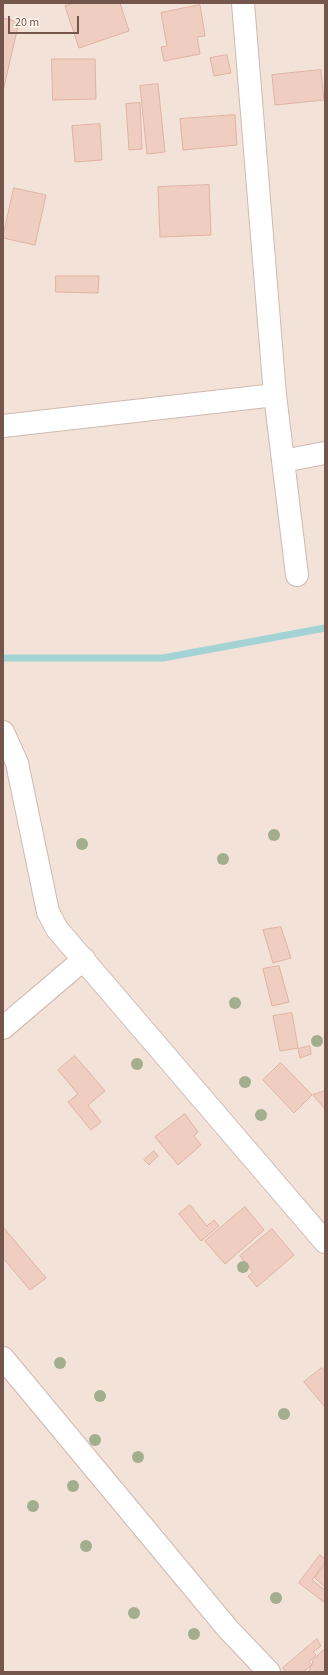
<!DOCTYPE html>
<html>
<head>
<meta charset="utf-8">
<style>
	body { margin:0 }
	#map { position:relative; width:328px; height:1675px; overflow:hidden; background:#fbf1e8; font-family:"Source Sans 3",sans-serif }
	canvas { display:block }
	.frame { position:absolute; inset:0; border:4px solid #74564d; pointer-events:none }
	.scale { position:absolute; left:8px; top:16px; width:71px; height:18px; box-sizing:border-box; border:2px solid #74564d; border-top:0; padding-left:5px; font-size:12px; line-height:14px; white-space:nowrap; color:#74564d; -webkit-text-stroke:3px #fef6ee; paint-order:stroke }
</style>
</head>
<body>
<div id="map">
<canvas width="328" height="1675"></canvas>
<div class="frame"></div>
<div class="scale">20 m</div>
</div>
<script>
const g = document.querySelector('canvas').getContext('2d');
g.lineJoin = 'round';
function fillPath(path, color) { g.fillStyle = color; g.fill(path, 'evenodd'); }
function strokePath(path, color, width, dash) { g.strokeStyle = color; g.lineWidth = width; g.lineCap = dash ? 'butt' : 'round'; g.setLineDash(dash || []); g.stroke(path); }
const residential = new Path2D(`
	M3,3H325V1672H3Z`);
const stream = new Path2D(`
	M3,658H163L325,628`);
const building = new Path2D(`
	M75,3H120L129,31L79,48L65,6Z
	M200,5L205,36L197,37L200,54L164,61L161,47L167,46L161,13Z
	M3,18L19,22L3,91Z
	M227,55L231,73L214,76L210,58Z
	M52,59H95L96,99L53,100Z
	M321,70L324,100L275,105L272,75Z
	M158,84L165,152L147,154L140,86Z
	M140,103L142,149L129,150L126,104Z
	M235,115L237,145L183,150L180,119Z
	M100,124L102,160L75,162L72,126Z
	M209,185L211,235L160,237L158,187Z
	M14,188L46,195L35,245L3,238Z
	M56,276H99L98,293L56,292Z
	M281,927L291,958L273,963L263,930Z
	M279,966L289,1002L272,1006L263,969Z
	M292,1013L298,1048L280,1051L273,1016Z
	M310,1046L311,1054L300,1058L298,1049Z
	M75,1056L105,1091L88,1105L101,1122L91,1130L68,1102L78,1094L58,1070Z
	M281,1063L312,1095L294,1113L263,1080Z
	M325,1091V1109L313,1095Z
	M185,1114L198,1132L194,1136L201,1145L178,1165L155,1137Z
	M154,1151L158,1156L149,1165L144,1160Z
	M190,1205L207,1226L214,1220L219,1226L201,1241L179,1214Z
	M245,1207L264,1230L225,1264L205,1241Z
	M3,1227L46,1278L30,1290L3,1258Z
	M272,1229L294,1255L257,1287L248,1276L253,1272L240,1256Z
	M322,1368L325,1371V1407L304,1382Z
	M320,1555L325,1559V1562L312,1580L325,1590V1603L299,1583Z
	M325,1565V1587L315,1578Z
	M317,1639L321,1646L313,1652L316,1655L309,1662L312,1665L303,1672H286L283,1668Z
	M325,1649V1672H307L311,1669L309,1667L312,1665L313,1660Z`);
const street = new Path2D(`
	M243,3L275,395L297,575
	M3,426L275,395
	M283,461L325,453
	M3,732L17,763L48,912L57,929L325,1242
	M3,1028L84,959
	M3,1358L228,1629L269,1672`);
const trees = [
	[274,835],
	[82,844],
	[223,859],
	[235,1003],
	[317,1041],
	[137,1064],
	[245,1082],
	[261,1115],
	[243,1267],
	[60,1363],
	[100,1396],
	[284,1414],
	[95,1440],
	[138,1457],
	[73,1486],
	[33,1506],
	[86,1546],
	[276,1598],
	[134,1613],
	[194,1634]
];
fillPath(residential, '#f2e2d7');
strokePath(stream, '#a4d3d5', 7);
fillPath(building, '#efcec1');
strokePath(building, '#e1b3a2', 1);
strokePath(street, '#cfbab1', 24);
strokePath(street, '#fff', 22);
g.fillStyle = '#a3ae8f';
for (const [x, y] of trees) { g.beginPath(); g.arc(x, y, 6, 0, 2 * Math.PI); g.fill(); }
</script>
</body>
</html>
